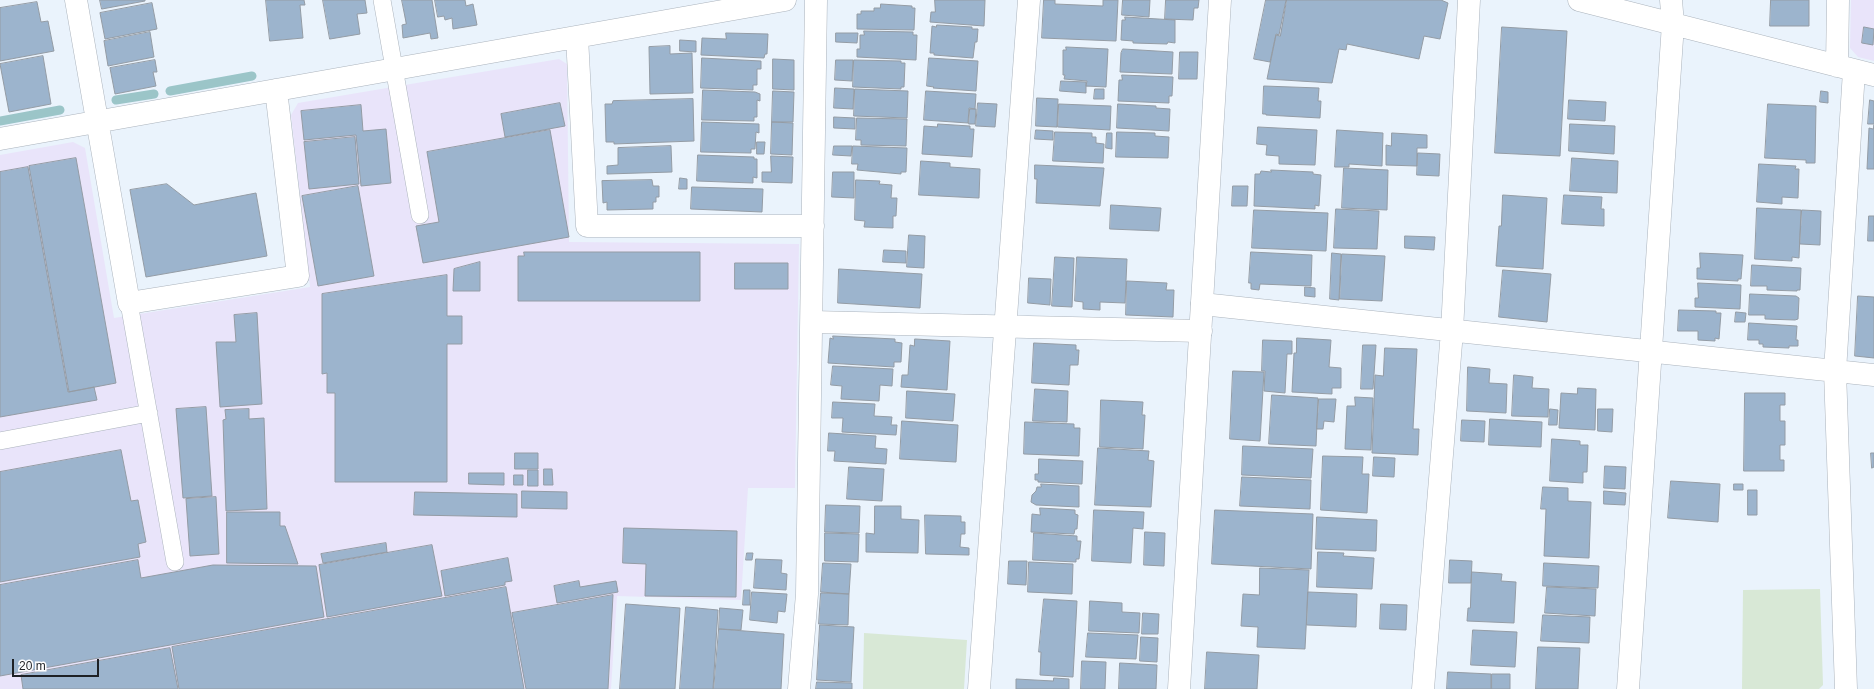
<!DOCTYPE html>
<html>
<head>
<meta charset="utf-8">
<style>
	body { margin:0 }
	#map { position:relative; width:1874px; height:689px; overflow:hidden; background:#eaf3fc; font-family:Helvetica,sans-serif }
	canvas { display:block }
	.scale { position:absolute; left:12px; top:659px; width:87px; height:18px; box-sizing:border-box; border:2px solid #1e2125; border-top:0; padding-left:5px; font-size:12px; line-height:14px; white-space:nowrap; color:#1e2125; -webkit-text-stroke:3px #fff; paint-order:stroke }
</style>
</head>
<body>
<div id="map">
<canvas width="1874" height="689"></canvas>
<div class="scale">20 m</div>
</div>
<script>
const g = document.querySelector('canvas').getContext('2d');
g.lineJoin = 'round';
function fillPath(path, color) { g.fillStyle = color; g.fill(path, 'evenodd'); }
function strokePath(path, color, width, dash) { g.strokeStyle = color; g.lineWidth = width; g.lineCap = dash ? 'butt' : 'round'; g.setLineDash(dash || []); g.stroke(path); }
const industrial = new Path2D(`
	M1851,0H1874V61L1858,57L1850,48Z
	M559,59L567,64L569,242L799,244L795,488H748L741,600L617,596L611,689H0V155L73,142L85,148L114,318L310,287L291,115L298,103Z`);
const green = new Path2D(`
	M1820,589L1823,685L1819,689H1742L1743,590Z
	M864,633L967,640L964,689H863Z`);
const stream = new Path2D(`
	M170,91L252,76
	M116,100L154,94
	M0,121L60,110`);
const building = new Path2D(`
	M100,0H145V1L102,9Z
	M266,0H304L305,5H300L303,38L270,41Z
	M323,0H365L367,13L357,14L360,34L330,39Z
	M402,0H432L438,38L431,39L430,33L403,38L402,25L406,24Z
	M435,0H465L466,6L473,4L477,25L453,29L452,18L445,20L444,16L438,17Z
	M935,0H985L984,26L930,22L931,12H935Z
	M1044,0H1055V4L1103,6V0H1118L1116,41L1042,38Z
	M1123,0H1150L1149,17L1122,15Z
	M1166,0H1199L1198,8H1194L1193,20L1165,19Z
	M1266,0H1286L1279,35L1276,34L1270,62L1254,59Z
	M1287,0H1441L1448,3L1440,39L1424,36L1419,59L1347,44L1346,50L1339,49L1332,83L1267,79L1276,35L1280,36Z
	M1771,0H1809V26H1770Z
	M37,2L41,22L48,21L54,51L0,61V8Z
	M152,3L157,29L105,39L100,13Z
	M881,4L912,6V8H915L914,30L857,29V14H861V11H874V8H880Z
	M1125,17L1175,20V43L1168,42L1167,44L1133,43V41L1121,40L1122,20H1125Z
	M937,25L972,27V29H978L977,42H975L973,58L934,55V53H930L932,26L936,27Z
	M1502,27L1567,31L1560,156L1495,153Z
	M1864,27L1874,29L1873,45L1862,43Z
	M864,31L913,32V35H917L916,60L857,57V49H860V35H864Z
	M150,32L154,57L108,66L104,41Z
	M726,33L768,34L767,54H765L764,58L701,55L702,38L726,39Z
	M836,33H858L857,43L836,42Z
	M680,40L696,41V52L680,51Z
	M670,46V54L692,53L693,93L650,94L649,47Z
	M1066,47L1108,49L1106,87L1086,86L1087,81L1064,79L1065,75H1063V50H1066Z
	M1123,49L1173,52L1172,74L1120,72L1121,53Z
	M1180,52H1198L1197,79H1179Z
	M43,56L51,104L9,112L0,64Z
	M702,58L761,61V69H757V85H753V90L701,88Z
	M929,58L978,61L976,91L933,88L934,87L927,86Z
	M773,59L794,60V90L773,89Z
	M155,60L157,72H153L156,86L115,94L110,68Z
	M836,60H853L852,81L835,80Z
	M854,60L901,61V63H905L904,87H901V89L853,87Z
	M1122,75L1173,77L1172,96H1169V103L1118,101L1119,80H1122Z
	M1061,81L1086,82V93L1060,91Z
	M1264,86L1319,88L1318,101H1321L1320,118L1266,115V114H1263Z
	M835,88L854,89L853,109L834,108Z
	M855,89L908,91L907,118L854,116Z
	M1095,89H1104V99H1094Z
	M703,90L755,92L760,94V101L757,100V117H754V121L702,120Z
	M773,91L794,92L793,122H772Z
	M926,91L976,94L975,109L969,108L968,123L924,120Z
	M1821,91L1828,92V103L1820,102Z
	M1037,98L1058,99L1057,127L1036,126Z
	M693,99L694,141L614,144V142H606L605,104H612L613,101Z
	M1569,100L1606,102L1605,121L1568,119Z
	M1870,100L1874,101V124H1868Z
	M560,103L565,126L505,137L501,114Z
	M978,103L997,104L995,127L976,126Z
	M1059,104L1111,106L1110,130L1058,127Z
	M1118,104L1156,106V108L1170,109L1169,131L1117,128Z
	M1768,104L1816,106L1815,163H1806V160L1765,158Z
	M361,105L363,131L386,129L391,183L361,186L356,135L304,140L301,111Z
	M970,109H976L975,124H969Z
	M834,117L855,118V129L834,128Z
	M857,118L907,119L906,146L861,145V140H856Z
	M702,122L759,124V133L756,132L755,149H751V153L701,152Z
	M772,122L793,123L792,155L771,154Z
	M938,124L970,126V129H974L972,157L922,154L924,126L937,127Z
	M1570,124L1615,126L1614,154L1569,151Z
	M1874,125V169H1867L1869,128L1873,129Z
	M1258,127L1317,130L1315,165L1279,164V156L1266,155L1267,145L1257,144Z
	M550,130L569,237L423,263L416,226L439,222L427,152Z
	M1036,130L1053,131V140L1035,139Z
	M1337,130L1383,133L1382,166L1349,164V167H1335Z
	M1055,132L1092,133V137H1096V143L1104,144L1103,163L1053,161Z
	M1117,132L1155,133V136L1169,137L1168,158L1116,157Z
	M1107,133H1112V149L1106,148Z
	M1392,133L1427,135V148H1417V166L1386,165V145L1391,146Z
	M355,137L359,184L309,189L304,142Z
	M757,142H765L764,154H757Z
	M671,146L672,172L607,174V166L618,165V148Z
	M834,146H852L851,156L833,155Z
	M853,146L907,148L906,172H901V174L857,170L858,164H852Z
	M1418,153L1440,154L1439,176L1417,175Z
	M698,155L754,157V159H757V178L753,177V183L697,181Z
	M771,156L793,157L792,183L762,182V172H771Z
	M76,158L116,383L69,392L29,166Z
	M1572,158L1618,161L1617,193L1570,191Z
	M921,161L950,163V167L980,169L979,198L919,195Z
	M1759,164L1796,166L1795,169H1799L1798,198L1782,197V204L1757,202Z
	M1035,165L1104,168L1100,206L1036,203L1037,179H1035Z
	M28,167L68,392L94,387L97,400L0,417V172Z
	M1344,168L1388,170L1387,210L1342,208Z
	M1271,170L1313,172V174L1321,175L1319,206L1315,205V209L1254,206L1255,174H1260L1261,171L1271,172Z
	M833,172H854V198L832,197Z
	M680,178L687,179V189H679Z
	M652,180L653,186H659V197H656V202H653V209L607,210V202L603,203L602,181Z
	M856,180L880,181L879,184L892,185L891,198H897L896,216H893V228L864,227L865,221L855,220Z
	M167,184L194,205L256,193L267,256L146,277L130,190Z
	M358,186L374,276L318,286L302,196Z
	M1233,186H1248L1247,206H1232Z
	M692,187L763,189L762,212L691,209Z
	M1503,195L1547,198L1543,269L1496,266L1499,226H1501Z
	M1564,195L1602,197L1601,209H1604V226L1562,224Z
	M1111,205L1161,208L1159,231L1110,229Z
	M1757,208L1801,210L1799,258L1792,257V261L1755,259Z
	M1336,209L1379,211L1377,249L1334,248Z
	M1254,210L1328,213L1326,251L1252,248Z
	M1802,210L1821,211L1820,245L1800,244Z
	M1869,216H1874V241H1868Z
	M909,235L925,236L924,268L907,267Z
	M1405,236L1435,237L1434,250L1405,248Z
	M884,250L906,251V263L883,262Z
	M524,252H700V301H518V256H524Z
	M1251,252L1312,255L1311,286L1260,284L1259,290L1251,289V283H1249Z
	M1332,253L1341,254L1339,300L1330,299Z
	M1700,253L1743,255L1741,279H1738V281L1697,279V268H1700Z
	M1342,254L1385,256L1382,301L1340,299Z
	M1055,257L1074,258L1072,307L1052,306Z
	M1077,257L1127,259L1125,303L1100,302V310L1083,309V302L1075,301Z
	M480,262V291H453L454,269Z
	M735,263H788V289H735Z
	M1752,265L1801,268L1800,290H1797V291L1767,290V286H1751Z
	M839,269L922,274L920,308L838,303Z
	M1503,270L1551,274L1547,322L1499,317Z
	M447,275V316H462V344H447V482H335V393H327V373L322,374V294Z
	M1029,278L1051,279L1050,305L1028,303Z
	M1127,281L1167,283L1166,290H1174L1173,317L1126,315Z
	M1698,283L1741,285L1740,309L1695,307V298H1698Z
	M1305,287L1315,288V297L1305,296Z
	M1750,294L1796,296L1799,298L1798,319L1795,320L1765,319V315H1749Z
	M1858,296L1874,297V358L1855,356Z
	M1679,310L1716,311V313H1721L1719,339L1715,338V341L1698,340V331H1678Z
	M1736,312L1746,313L1745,322H1735Z
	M257,313L262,404L220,407L216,342H236L234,315Z
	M1749,323L1797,326L1796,340H1798V346H1789V348L1763,347V344H1759V340H1748Z
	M833,336L895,339V342L902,343L901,362H894V367L828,363L830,338L833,339Z
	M1297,338L1331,340L1329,367L1341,368V388H1332V394L1292,392L1294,353H1296Z
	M915,339L950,341L947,390L901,387L902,375H908L910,345L914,346Z
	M1263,340L1292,341V354H1287L1285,393L1264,391L1265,371H1262Z
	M1034,343L1076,345V350H1079L1078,365H1070L1069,385L1032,383Z
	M1363,345H1376L1373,389H1361Z
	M1385,348L1417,349L1413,429H1419L1418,455L1372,453L1375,375L1383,376Z
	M833,366L893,369L892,386L880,385L879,401L841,399L842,386L831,385Z
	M1468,367L1490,369L1489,383L1507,384L1506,413L1467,411Z
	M1233,371L1264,372L1260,441L1230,439Z
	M1514,375L1533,377L1532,388L1549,389L1548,417L1512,416Z
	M1578,388L1596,389L1595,430L1559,428L1561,393L1577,394Z
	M1035,389L1068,391L1067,422L1033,421Z
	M907,391L955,394L953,421L906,418Z
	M1745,393H1785V405H1780V421H1785V445H1780V460H1784V471H1744Z
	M1272,395L1318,398L1316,446L1269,444Z
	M1355,397L1373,398L1371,450L1345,449L1347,406H1355Z
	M1319,399H1336L1334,422L1324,421L1323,429H1317Z
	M1101,400L1143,402L1142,415H1145L1143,449L1100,447Z
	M833,402L875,404L874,416L892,417L891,425H897L896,435L842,432L843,418H832Z
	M206,407L212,496L183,498L176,409Z
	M249,409V419L264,418L267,509L226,511L223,420L226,419L225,410Z
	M1550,409L1558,410L1557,425H1549Z
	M1598,409H1613L1612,432L1598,431Z
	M1490,419L1542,422L1541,447L1489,445Z
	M1462,420L1485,421L1484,442L1461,441Z
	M902,421L958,425L956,462L900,459Z
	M1025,422L1074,424V428H1080L1079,456L1024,454Z
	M829,433L876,436L875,448L887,449L886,464L834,461L835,451H828Z
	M1552,439L1580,441V445H1588L1587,472H1583V483L1550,481Z
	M1243,446L1313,449L1311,478L1242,475Z
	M1098,448L1149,451L1148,460L1154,461L1151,507L1095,505Z
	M121,450L131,501L138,500L146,542L138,544L140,557L0,582V472Z
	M515,453H538V469H515Z
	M1871,453H1874V467L1872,468Z
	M1323,456L1363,457L1362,474H1369L1367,513L1321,510Z
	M1374,457L1395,458L1394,477L1373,476Z
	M1039,459L1083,461L1082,484L1038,482V480H1035V474H1038Z
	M1605,466L1626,467L1625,489L1604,488Z
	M849,467L884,469L882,501L847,499Z
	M544,469H552L553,485H544Z
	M528,470H538V486H528Z
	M469,473H504V485L469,484Z
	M514,475H523V485H514Z
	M1242,477L1311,480L1310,509L1240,506Z
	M1671,481L1720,484L1718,522L1668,518Z
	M1041,484L1079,486V507L1036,505L1031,502L1032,495L1036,491L1037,487H1041Z
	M1734,484H1743V490H1734Z
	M1543,487L1568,488V501L1591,502L1589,558L1544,556L1546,509H1541Z
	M1748,490H1757V515H1748Z
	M522,491L567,492V509L522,508Z
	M1604,491L1626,493L1625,505L1604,504Z
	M415,492L517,494V517L414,515Z
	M216,497L219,554L190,556L186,499Z
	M826,505L860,506L859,533L825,532Z
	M875,506H901V519L919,520L918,553L866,552V533L874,534Z
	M1040,508L1075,510V514L1078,515L1077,529H1075L1074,534L1031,532L1032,514L1040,515Z
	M1094,510L1144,512L1143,529L1133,528L1131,563L1092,561Z
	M1215,510L1313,514L1311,569L1212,564Z
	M227,512H280V526H285L298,564L227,563Z
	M925,515L961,516V522H965V534H961L960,547L969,548V555L926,554Z
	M1317,517L1377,520L1376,551L1316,549Z
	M624,528L737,531L736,597L645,596L646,564L623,563Z
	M1145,532L1165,533L1164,566L1144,565Z
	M825,533L859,534L858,562L825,561Z
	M1034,533L1077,536V541H1081L1079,559H1076V562L1033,560Z
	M386,543L387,552L323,563L321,554Z
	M432,545L442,596L327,617L319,565Z
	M1318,552L1344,553L1343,556L1374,558L1372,589L1317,587Z
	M747,553H753L752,560H746Z
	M508,558L512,581L505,582V585L445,596L441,571Z
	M756,559L782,560L781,573L787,574L786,590L754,588Z
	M138,560L141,578L213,565L316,566L324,617L0,676V585Z
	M1450,560L1472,561L1471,583H1449Z
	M1009,561H1027L1026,585L1008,584Z
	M1029,562L1073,564L1072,594L1028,592Z
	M823,563L851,564L849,594L821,592Z
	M1544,563L1599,566L1598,588L1543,586Z
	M1260,568L1309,570L1305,649L1257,647L1258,627L1241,626L1243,594L1259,595Z
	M1472,572L1502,574L1501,581L1516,582L1514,623L1467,621L1468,608H1470Z
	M579,581L580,587L616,581L618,592L557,603L554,586Z
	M506,587L524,689H179L172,647Z
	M1547,587L1596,589L1595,616L1545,613Z
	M744,590H750V605H743Z
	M752,592L787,594L785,612L778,611L777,623L750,620Z
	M1308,592L1357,594L1356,627L1307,625Z
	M821,593L849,594L848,625L819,624Z
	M613,595L608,689H526L512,613Z
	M1044,599L1077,601L1073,677L1040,675L1041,652H1039Z
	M1090,601L1122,603V612L1140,613L1139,633L1089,631Z
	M626,604L680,608L675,689H620Z
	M1381,604L1407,605L1406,630L1380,629Z
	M686,607L718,610L713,689H680Z
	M720,608L743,610L741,630L719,629Z
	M1143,613L1159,614L1158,634H1142Z
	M1543,615L1590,617L1589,643L1541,641Z
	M820,625L854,627L851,682L817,680Z
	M719,629L784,634L781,689H714Z
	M1473,630L1517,632L1515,667L1471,665Z
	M1088,633L1138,635L1136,659L1086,657Z
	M1141,637L1158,638L1157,662L1140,661Z
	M1538,647L1580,648L1578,689H1536Z
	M170,648L178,689H23L21,675Z
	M1207,652L1259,655L1257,689H1205Z
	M1082,661L1106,662L1105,689H1081Z
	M1120,663L1157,665L1156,689H1119Z
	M1448,672L1491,674V689H1447Z
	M1492,674H1510V689H1492Z
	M1054,678L1069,679V689H1016V679L1053,681Z
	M817,682L852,683V689H816Z`);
const service = new Path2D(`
	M382,0L420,215
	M129,303L175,562
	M0,441L149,413`);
const minor = new Path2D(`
	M76,0L129,303L298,276L276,90
	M1579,0L1874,75
	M577,37L587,226H813
	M1837,66L1838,0
	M0,139L785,0
	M1202,304L1874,375
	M812,322L1201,331
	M799,689L807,594L816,0
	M979,689L1029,0
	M1423,689L1452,331L1469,0
	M1628,689L1673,24L1671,0
	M1846,689L1835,371L1854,71`);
const tertiary = new Path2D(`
	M1179,689L1220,0`);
fillPath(industrial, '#e9e4fa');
fillPath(green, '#d8e8d6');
strokePath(stream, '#9bc5c8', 9);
fillPath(building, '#9cb4cd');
strokePath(building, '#949ca5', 1);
strokePath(service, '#abb3bc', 18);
strokePath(minor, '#abb3bc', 23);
strokePath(tertiary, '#abb3bc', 23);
strokePath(service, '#fff', 17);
strokePath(minor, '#fff', 22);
strokePath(tertiary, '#fff', 22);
</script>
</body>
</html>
